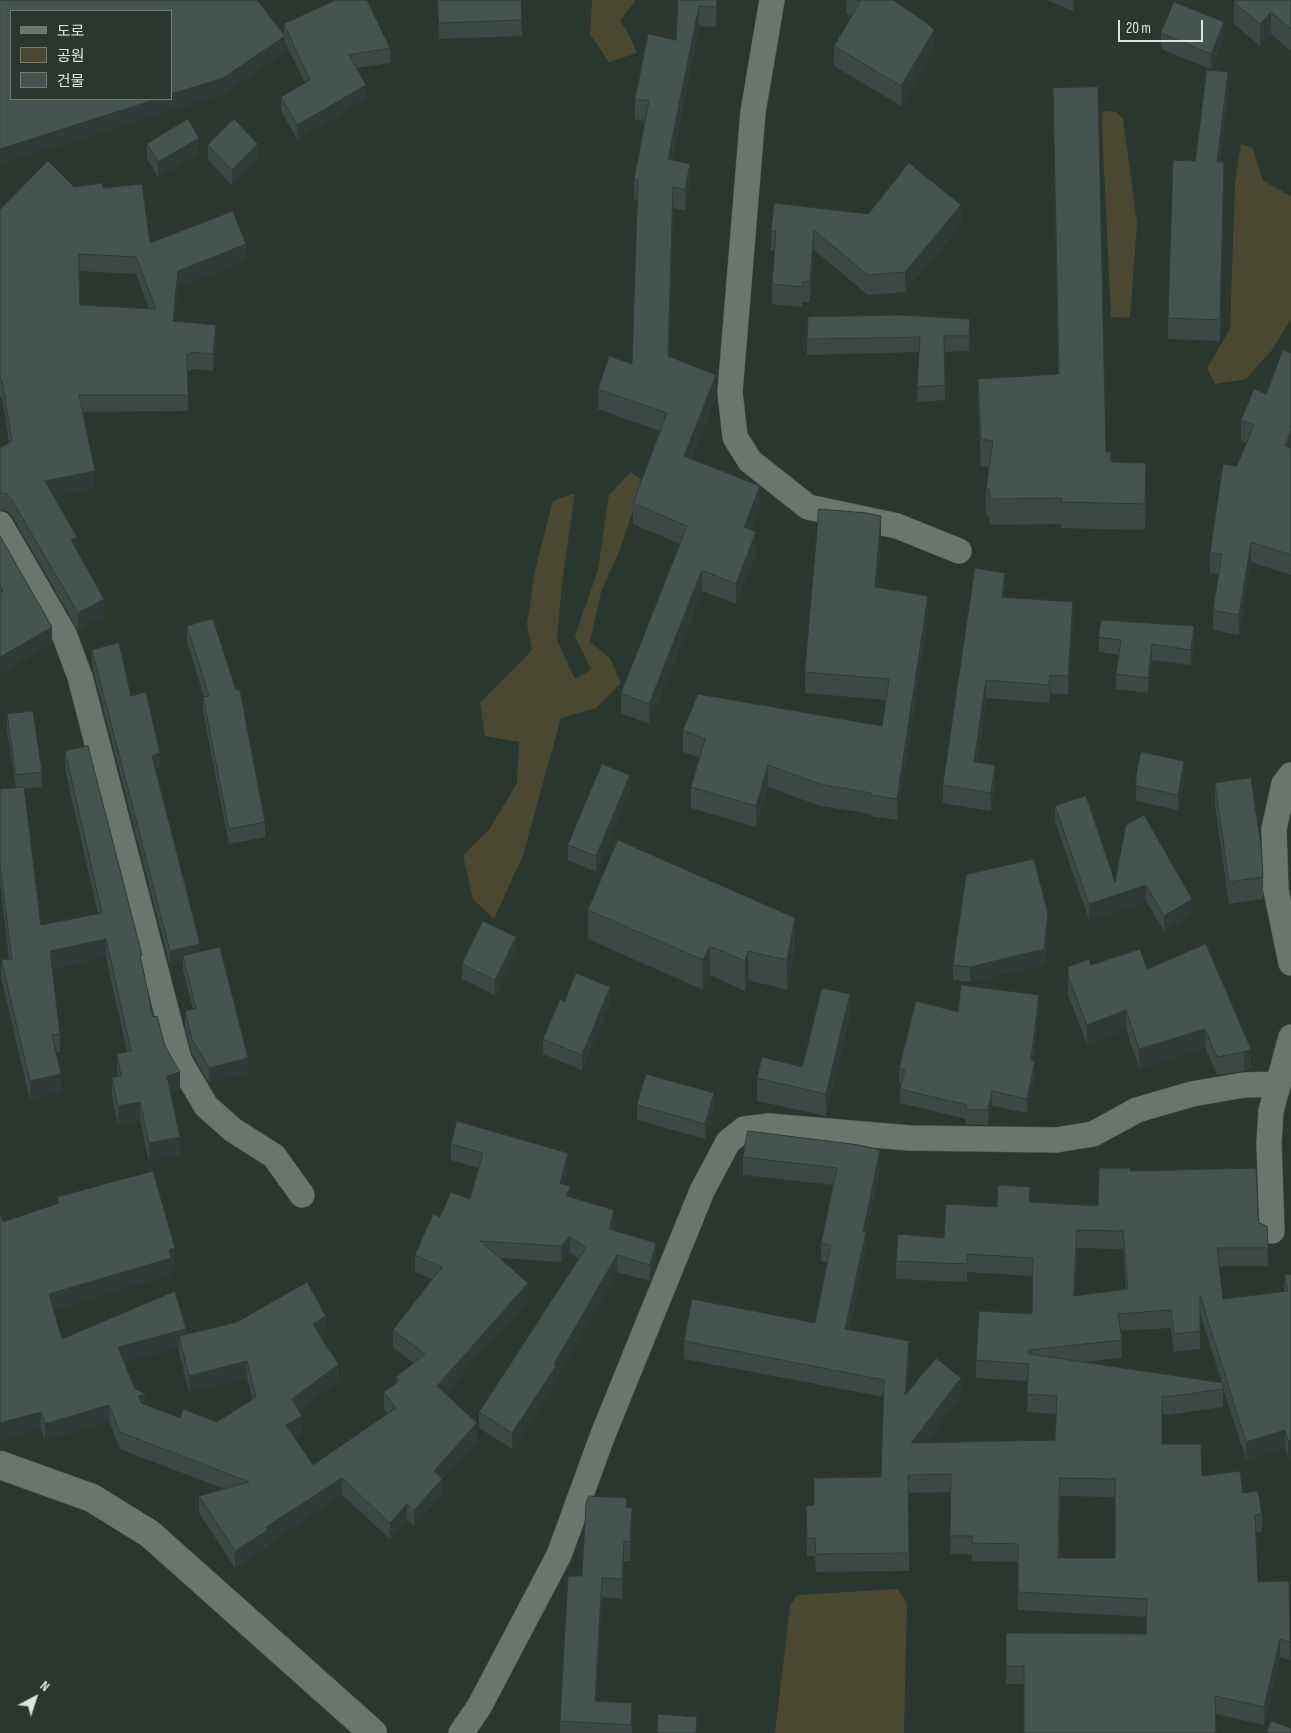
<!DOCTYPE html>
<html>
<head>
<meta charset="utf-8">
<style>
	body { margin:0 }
	#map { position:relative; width:1291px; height:1733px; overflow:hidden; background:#2a372f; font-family:"Sofia Sans Condensed","Noto Sans KR",sans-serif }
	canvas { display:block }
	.legend { position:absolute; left:10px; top:10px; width:162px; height:90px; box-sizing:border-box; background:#2a372f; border:1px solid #717c75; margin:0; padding:6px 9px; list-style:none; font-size:15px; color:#dce4df }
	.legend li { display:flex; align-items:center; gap:10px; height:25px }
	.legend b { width:25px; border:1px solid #717c75 }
	.north { position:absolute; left:10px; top:1673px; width:50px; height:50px; -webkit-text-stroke:4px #2a372f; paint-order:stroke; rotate:40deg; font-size:14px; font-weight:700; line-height:20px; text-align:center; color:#dce4df }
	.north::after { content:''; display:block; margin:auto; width:18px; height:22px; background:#dce4df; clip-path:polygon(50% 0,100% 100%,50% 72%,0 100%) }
	.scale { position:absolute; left:1118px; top:20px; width:85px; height:22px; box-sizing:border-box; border:2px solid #dce4df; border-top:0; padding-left:6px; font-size:15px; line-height:18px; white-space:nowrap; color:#dce4df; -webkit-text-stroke:4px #2a372f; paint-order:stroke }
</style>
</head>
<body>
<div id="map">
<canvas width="1291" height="1733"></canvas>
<ul class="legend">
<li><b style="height:6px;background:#68766d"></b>도로</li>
<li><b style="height:14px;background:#4a4830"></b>공원</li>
<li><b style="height:14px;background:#435451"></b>건물</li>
</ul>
<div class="north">N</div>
<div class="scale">20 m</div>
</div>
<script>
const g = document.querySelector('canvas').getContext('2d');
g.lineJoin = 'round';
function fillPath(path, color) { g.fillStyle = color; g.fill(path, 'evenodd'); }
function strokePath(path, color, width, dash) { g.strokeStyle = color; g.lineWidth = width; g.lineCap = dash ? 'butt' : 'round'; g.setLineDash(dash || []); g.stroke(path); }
const green = new Path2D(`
	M592,0H636L620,21L627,31L637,53L609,62L590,34Z
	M1103,111L1116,112L1123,119L1137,223L1130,318L1111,317L1102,127Z
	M1241,144L1253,148L1263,181L1291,196V319L1272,350L1246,379L1215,384L1207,368L1230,329L1235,183Z
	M631,472L643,481L619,552L601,592L590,642L610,658L621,683L596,708L561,718L523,855L494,919L473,899L463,855L489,830L517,783L519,742L485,736L480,703L532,650L527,624L535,570L553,501L575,493L562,583L557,640L575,679L591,670L575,636L598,570L609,495Z
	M897,1589L907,1603L904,1733H775L790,1606L797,1595Z`);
const street = new Path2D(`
	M772,0L753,112L738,295L730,392L735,437L750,461L808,507L897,526L959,551
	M0,524L64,634L80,677L179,1060L206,1106L233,1130L274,1156L302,1195
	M1291,775L1284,784L1274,829L1276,890L1291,963
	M1272,1231L1269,1143L1271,1111L1291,1037
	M461,1733L479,1707L559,1555L602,1437L702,1191L728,1142L744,1129L769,1126L910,1138L1056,1140L1093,1134L1137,1110L1192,1094L1244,1085L1278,1084`);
const secondary = new Path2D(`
	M0,1465L92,1498L150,1534L373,1733`);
const wall = new Path2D(`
	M0,0L284,34V24L390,48V63L357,68L366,99L297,139L281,111V97L305,83L285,42V51L223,94L0,164Z
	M437,0H521L522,36L439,39Z
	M678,0H717L716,27L699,26L672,160L690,184L685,210L673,208L669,356L716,396L691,459L760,507L751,530L756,552L736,604L702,591L649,724L621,713V693L680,544L633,524V503L660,431L598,409V389L632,364L638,200L634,199V179L645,121L635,119V99L676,40Z
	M846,0H893L934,50L901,106L834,66V46L852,17L846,13Z
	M1047,0H1078L1073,11Z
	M1291,0V51L1271,34L1260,46L1234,24V2Z
	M1161,33L1224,38L1211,69L1161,49Z
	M1053,88L1106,452L1111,462L1146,490L1145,530L1061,528V524L990,525L989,516H986V490L989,467L981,466L978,405V379L1058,374Z
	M1228,94L1219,162L1224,183L1220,341L1168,339V318L1195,161Z
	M147,144L199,153L158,177L147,159Z
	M208,145L258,159L232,185L208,160Z
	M74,187L103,188L150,243L246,261L178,287L174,322L216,342L213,371L191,369V371H188V411L83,412L95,488L54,496L104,616L78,630L12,516L7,511L0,510V448L9,443L2,397H0V210ZM79,271L136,274L149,309L80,305Z
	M961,225L905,292L868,295L814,250L810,302H802V307L772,304V284L775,251H771V231Z
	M970,319L969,351L944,352L945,400L917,402L919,352L807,355V339Z
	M1291,353V575L1251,562L1239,635L1213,630V610L1219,574L1210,573V553L1237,466L1247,443L1241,440V420L1266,394Z
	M0,536L52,644L0,673Z
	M881,537L877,588L928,617L897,820L871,816V814L820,806L768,787L756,827L691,808V787L700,758L683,752V730L882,726L886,700L805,693V672Z
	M1005,591V597L1073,620L1068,695L1050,693L1049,703L986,698L977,763L995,784L991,811L943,803V785Z
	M187,626L265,822V837L229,844L203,712V697H204L187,642Z
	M1099,637L1194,641L1191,665L1152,660L1148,693L1116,689V674L1119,655L1099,652Z
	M92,650L160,769L155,770L200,952L248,1073L209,1083L192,1054L185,1027V1011L193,1009L183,971V963L170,966L92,665Z
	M7,714L42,772V787L24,789L41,925L98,914L65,769V751L142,964L153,1017L165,1046L180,1090L170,1093L180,1155L149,1162L140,1120L118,1125L112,1096V1078L118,1077L117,1072V1054L127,1052L106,957L52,969L60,1034V1052H56L61,1092L30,1100L1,977V959L9,960L0,882V789L16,788L7,730Z
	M1136,776H1184L1178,810L1136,801Z
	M1215,783L1263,877V899L1229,904L1215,805Z
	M630,790L596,872L568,860V845Z
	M1055,806L1115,882L1126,825L1192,915L1164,931L1146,901L1089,920L1055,821Z
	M588,910L795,947L787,990L748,980L745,991L710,975L703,990L588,939Z
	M1048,930L1044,965L970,982L953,980V965Z
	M1206,944L1251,1068L1244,1071L1217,1075L1205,1047L1139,1068L1126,1029L1087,1044L1068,995V967L1091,965L1147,969Z
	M516,952L495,995L462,979V964Z
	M564,1002H610L582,1070L543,1054V1039Z
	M1039,1009L1033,1061L1035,1075L1027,1113L992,1106L988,1125L966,1124V1119L900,1103V1089L902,1083H899V1069L958,1012Z
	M850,1017L826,1116L757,1101V1078L802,1067Z
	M637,1105L714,1108L705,1139L637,1120Z
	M451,1144L568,1170L564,1184L570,1197L614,1226L613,1230L656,1259L650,1281L617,1272L556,1378V1382L512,1449L479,1428V1412L579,1259L570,1252L561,1262L500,1258L528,1300L445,1393L477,1440L442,1479V1495L414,1526L407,1520L390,1539L342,1495L268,1543V1546L235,1568L199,1513V1496L224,1489L120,1449L109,1421L45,1440L41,1429L0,1440V1213L3,1222L57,1204V1197L175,1264L171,1265V1274L53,1310L62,1339L186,1335L326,1332L320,1336L339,1380L299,1410L302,1432L294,1437L313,1465L388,1414L384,1409V1392L396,1383V1377L414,1363L393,1347V1330L432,1279L415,1272V1255L440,1217L470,1199L478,1168L451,1160ZM179,1347V1353L189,1392L247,1378L253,1400L217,1422L180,1418L146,1405L135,1389L124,1362Z
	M743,1157L880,1168L866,1234V1250L849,1330L909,1359L906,1394L961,1396L925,1443L1055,1440L1056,1414L1027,1412L1028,1381L976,1378V1360L1032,1314L1033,1276L967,1272V1282L896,1279V1261L944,1238L997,1207L1030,1203L1098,1206L1130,1171L1258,1214L1259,1223L1267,1226L1268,1266H1219L1223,1299L1284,1292V1275L1291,1274V1458L1288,1459L1285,1448L1246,1460L1223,1388V1407L1167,1415L1162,1414V1444L1202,1476L1243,1493L1262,1514V1532H1256L1258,1582L1289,1581L1290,1660L1280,1657L1264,1725L1215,1714L1024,1684H1006V1633L1146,1634L1147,1617L1018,1610V1562L972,1561V1554H950L951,1492L909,1493V1571L816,1572L815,1556H807L806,1506L814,1505L881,1477L884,1397L684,1359V1341L815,1323L827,1262L821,1261V1243L833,1185L743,1175ZM1077,1248L1123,1249L1126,1289L1075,1296ZM1200,1314L1222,1383L1083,1362L1122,1358V1340L1120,1331L1171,1328L1174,1352L1200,1349ZM1060,1496L1115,1497V1558H1059Z
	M627,1508L632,1527L630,1561H624L622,1599L602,1597L596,1701L632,1723V1733H560V1721L582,1576Z`);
const shadedWall = new Path2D(`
	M1073,0H1078L1073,11Z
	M699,6V26L668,180V159Z
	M1271,12V34L1260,46V24Z
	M1224,22V38L1211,69V54Z
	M934,30V50L901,106V86Z
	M285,36V51L223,94L0,164V149L2,148L157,99H171V94Z
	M1228,72V94L1217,183V162Z
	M366,85V99L297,139V125Z
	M199,138V153L158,177V162Z
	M258,144V159L232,185V170Z
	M1224,162V183L1220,341V320Z
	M690,164V184L685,210V190Z
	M673,187V208L668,376V356Z
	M961,205V225L905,292V272Z
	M814,230V250L810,302V281Z
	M246,244V261L178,287L173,338V321L178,271Z
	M216,325V342L213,371V354Z
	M716,375V396L684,476V456Z
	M1291,431V451L1285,446Z
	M1146,463V490L1145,530V504Z
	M95,471V488L45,498V481Z
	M760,486V507L744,548V527Z
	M881,516V537L875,609V587Z
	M756,532V552L736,604V584Z
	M77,537V553L71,540Z
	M1251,542V562L1239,635V615Z
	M702,570V591L649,724V704Z
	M1005,573V591L1002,615V597Z
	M928,596V617L897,820V799Z
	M104,599V616L78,630V613Z
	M1073,602V620L1068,695V676Z
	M1194,626V641L1191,665V650Z
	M52,627V644L0,673V657Z
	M1152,644V660L1148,693V678Z
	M1050,675V693L1049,703V685Z
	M986,680V698L974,780V762Z
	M160,753V769L152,771V756Z
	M1184,761V776L1178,810V795Z
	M768,765V787L756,827V806Z
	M995,765V784L991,811V793Z
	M630,775V790L596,872V856Z
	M1146,885V901L1089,920V904Z
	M1192,899V915L1164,931V916Z
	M1048,914V930L1044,965L970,982V967Z
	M795,918V947L787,990V960Z
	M516,937V952L495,995V980Z
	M106,939V957L50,969V951Z
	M200,944V959L183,956V963L170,966V951Z
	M710,946V975L703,990V960Z
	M748,951V980L745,991V961Z
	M610,987V1002L582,1070V1055Z
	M850,994V1017L826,1116V1094Z
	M1039,995V1009L1031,1075V1060Z
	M1126,1010V1029L1087,1044V1025Z
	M1205,1029V1047L1139,1068V1049Z
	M1251,1049V1068L1244,1071V1052Z
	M248,1058V1073L209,1083V1068Z
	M1035,1061V1075L1027,1113V1099Z
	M180,1072V1090L167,1094V1076Z
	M61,1074V1092L30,1100V1081Z
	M992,1091V1106L988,1125V1110Z
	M714,1093V1108L705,1139V1124Z
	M140,1102V1120L118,1125V1106Z
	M180,1137V1155L149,1162V1143Z
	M880,1150V1168L866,1234V1250L845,1347V1329L863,1232Z
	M568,1153V1170L560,1199V1183Z
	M570,1186V1202L567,1196Z
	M614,1210V1226L609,1246V1229Z
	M1077,1230V1248L1074,1314V1296Z
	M570,1236V1252L561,1262V1246Z
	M656,1243V1259L650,1281V1265Z
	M175,1248V1264L171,1265V1274L49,1311V1294Z
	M617,1255V1272L556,1378V1382L512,1449V1433L554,1364Z
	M528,1283V1300L437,1403V1386Z
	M326,1316V1332L313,1340V1324Z
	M186,1329V1345L179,1336V1347L118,1364V1347Z
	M909,1341V1359L905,1413V1395Z
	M247,1361V1378L189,1392V1376Z
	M339,1364V1380L292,1416V1399Z
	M961,1378V1396L911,1461V1443Z
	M146,1394V1410L139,1413V1396Z
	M109,1405V1421L45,1440V1424Z
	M41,1412V1429L0,1440V1423Z
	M302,1416V1432L286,1442V1425Z
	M477,1423V1440L435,1487L442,1479V1495L414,1526V1510L434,1471Z
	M1285,1430V1448L1246,1460V1442Z
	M1291,1440V1458L1288,1459V1441Z
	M342,1478V1495L268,1543V1546L235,1568V1551L266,1527Z
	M407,1504V1520L390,1539V1523Z
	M632,1508V1527L630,1561V1542Z
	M624,1541V1561L622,1599V1579Z
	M602,1578V1597L595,1720V1701Z
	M1280,1639V1657L1264,1725V1707Z
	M632,1703V1723L631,1733V1725Z`);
const building = new Path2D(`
	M0,0H257L285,36L223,78L171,94V11H11V99H157L0,149Z
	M336,0H367L390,48L349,55L366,85L297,125L281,97L310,80L284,24Z
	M438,0H521L522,20L439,23Z
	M678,0H717L716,7L699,6L668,159L690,164L685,190L673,187L668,356L716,375L684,456L760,486L744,527L756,532L736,584L702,570L649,704L621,693L687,526L633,503L667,413L598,389L609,356L632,364L638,180L634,179L649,101L635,99L648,34L676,40Z
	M857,0H893L924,21L934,30L901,86L834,46L860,2Z
	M1236,0H1291V29L1271,12L1260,24L1234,2Z
	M1174,2L1224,22L1211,54L1161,33Z
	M1207,70L1228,72L1217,162H1224L1220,320L1168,318L1173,160L1195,161Z
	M1098,87L1106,452H1111V462L1146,463L1145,504L1061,502L1062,498L990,499L989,489L986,490L993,441L981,439L978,379L1059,374L1053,88Z
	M188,119L199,138L158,162L147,144Z
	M234,119L258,144L232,170L208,145Z
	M48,161L74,187L103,183V188L142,184L150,243L233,211L246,244L178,271L173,321L216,325L213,354L191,352V354H187L188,395H79L95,471L45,481L77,537L71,540L104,599L78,613L12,500L7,494L0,493V448L12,441L2,380H0V210ZM79,254L136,257L156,309L80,305Z
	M909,163L961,205L905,272L868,275L814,230L810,281L802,282V287L772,284L776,231H771L774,203L868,214Z
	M902,315L970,319L969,336H944L945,385L917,387L920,337L807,339L808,317Z
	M1283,350L1291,353V431L1285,446L1291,448V555L1251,542L1239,615L1213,610L1222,554L1210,553L1223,464L1237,466L1254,425L1241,420L1254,389L1266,394Z
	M819,509L867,513L881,516L875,587L928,596L897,799L871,795V793L820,784L768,765L756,806L691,787L705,739L683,730L698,694L882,726L889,679L805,672Z
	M0,536L52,627L0,657V593L3,591L0,585Z
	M975,568L1005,573L1002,597L1073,602L1068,676L1050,675L1049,685L986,680L974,762L995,765L991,793L943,785Z
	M213,619L236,690H240L265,822L229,829L203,697L209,696L187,626Z
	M1101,620L1194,626L1191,650L1152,644L1148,678L1116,674L1121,640L1099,637Z
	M119,643L131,696L146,692L160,753L152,756L200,944L170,951L92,650Z
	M33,711L42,772L16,775L7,714Z
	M88,746L142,955H140L153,1017L157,1016L165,1046L180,1072L167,1076L180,1137L149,1143L140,1102L118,1106L112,1078L121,1076L117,1054L131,1051L106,939L50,951L60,1034L52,1035L61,1074L30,1081L1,959L12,960L0,864V789L24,787L41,925L102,913L65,751Z
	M1141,752L1184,761L1178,795L1136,786V776Z
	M602,764L630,775L596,856L568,845Z
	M1251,778L1261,846L1263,877L1229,882L1215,783Z
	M1086,796L1115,882L1126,825L1144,815L1192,899L1164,916L1146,885L1089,904L1055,806Z
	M618,840L795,918L787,960L748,951L745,961L710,946L703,960L588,910Z
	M1034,859L1048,914L1044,949L970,967L953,965L966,875Z
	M483,921L516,937L495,980L462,964Z
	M1206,944L1251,1049L1244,1052L1217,1057L1205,1029L1139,1049L1126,1010L1087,1025L1068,976V967L1089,959L1091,965L1140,949L1147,969Z
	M220,947L248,1058L209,1068L192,1039L185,1011L196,1008L183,956Z
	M576,973L610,987L582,1055L543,1039L560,999L564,1002Z
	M961,985L1039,995L1031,1060L1035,1061L1027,1099L992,1091L988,1110H966L967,1105L900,1089L905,1070L899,1069L916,1001L958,1012Z
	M822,988L850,994L826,1094L757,1078L762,1057L802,1067Z
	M646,1074L714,1093L705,1124L637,1105Z
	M457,1121L568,1153L560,1183L570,1186L567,1196L614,1210L609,1229L656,1243L650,1265L617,1255L554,1364L556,1366L512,1433L479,1412L586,1248L570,1236L561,1246L480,1241L528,1283L437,1386L477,1423L434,1471L442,1479L414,1510L407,1504L390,1523L342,1478L266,1527L268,1530L235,1551L199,1496L249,1482L120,1432L109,1405L45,1424L41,1412L0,1423V1213L3,1222L59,1203L57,1197L153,1171L175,1248L169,1250L171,1258L49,1294L62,1339L175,1291L186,1329L118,1347L135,1389L146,1394L139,1396L141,1403L180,1418L183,1409L217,1422L256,1397L247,1361L189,1376L179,1336L237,1322L307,1282L326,1316L313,1324L326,1346L339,1364L292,1399L302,1416L286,1425L313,1465L396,1408L384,1392L399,1381L396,1377L425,1354L393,1330L442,1267L415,1255L433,1214L440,1217L451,1192L470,1199L483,1153L451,1144Z
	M748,1131L859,1145L880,1150L863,1232H866L845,1329L909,1341L905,1395L936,1358L961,1378L911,1443L1055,1440L1057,1396L1027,1394L1029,1364L976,1360L979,1311L1032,1314L1033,1258L967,1254V1264L896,1261L898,1234L944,1238L946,1204L997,1207L998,1185L1030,1187L1029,1202L1098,1206L1099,1168H1130V1171L1256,1168L1258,1214L1259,1223L1267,1226L1268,1248H1217L1223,1299L1288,1291L1284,1275L1291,1274V1440L1288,1441L1285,1430L1246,1442L1200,1295V1331L1174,1334L1171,1310L1118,1314L1122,1340L1029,1350V1354L1223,1383V1389L1167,1397L1162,1396V1444H1201L1202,1476L1240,1471L1243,1493L1258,1491L1262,1514L1255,1515L1258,1582L1289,1581L1290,1642L1280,1639L1264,1707L1215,1696L1216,1733H1024V1666H1006V1633L1146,1634L1147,1599L1018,1592V1544L972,1543L973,1536H950L951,1474L908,1475L909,1553L816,1554L815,1538H807L806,1506L814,1505V1478L881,1477L884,1380L684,1341L692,1299L815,1323L831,1245L821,1243L837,1168L743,1157ZM1077,1230L1123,1231L1128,1289L1074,1296ZM1060,1478L1115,1479V1558H1058Z
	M589,1496L627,1498L626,1507L632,1508L630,1542L624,1541L622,1579L602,1578L595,1701L632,1703L631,1725L560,1721L568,1576H582L586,1504Z
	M658,1714L697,1717L696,1733H658Z
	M1271,1721L1291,1728V1733H1267Z`);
fillPath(green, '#4a4830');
strokePath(street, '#4b554f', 26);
strokePath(secondary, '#4b554f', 29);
strokePath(street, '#68766d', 25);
strokePath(secondary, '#68766d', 28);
fillPath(wall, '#3a4846');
fillPath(shadedWall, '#2f3b39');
fillPath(building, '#435451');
strokePath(building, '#2f3b39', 1);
</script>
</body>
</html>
